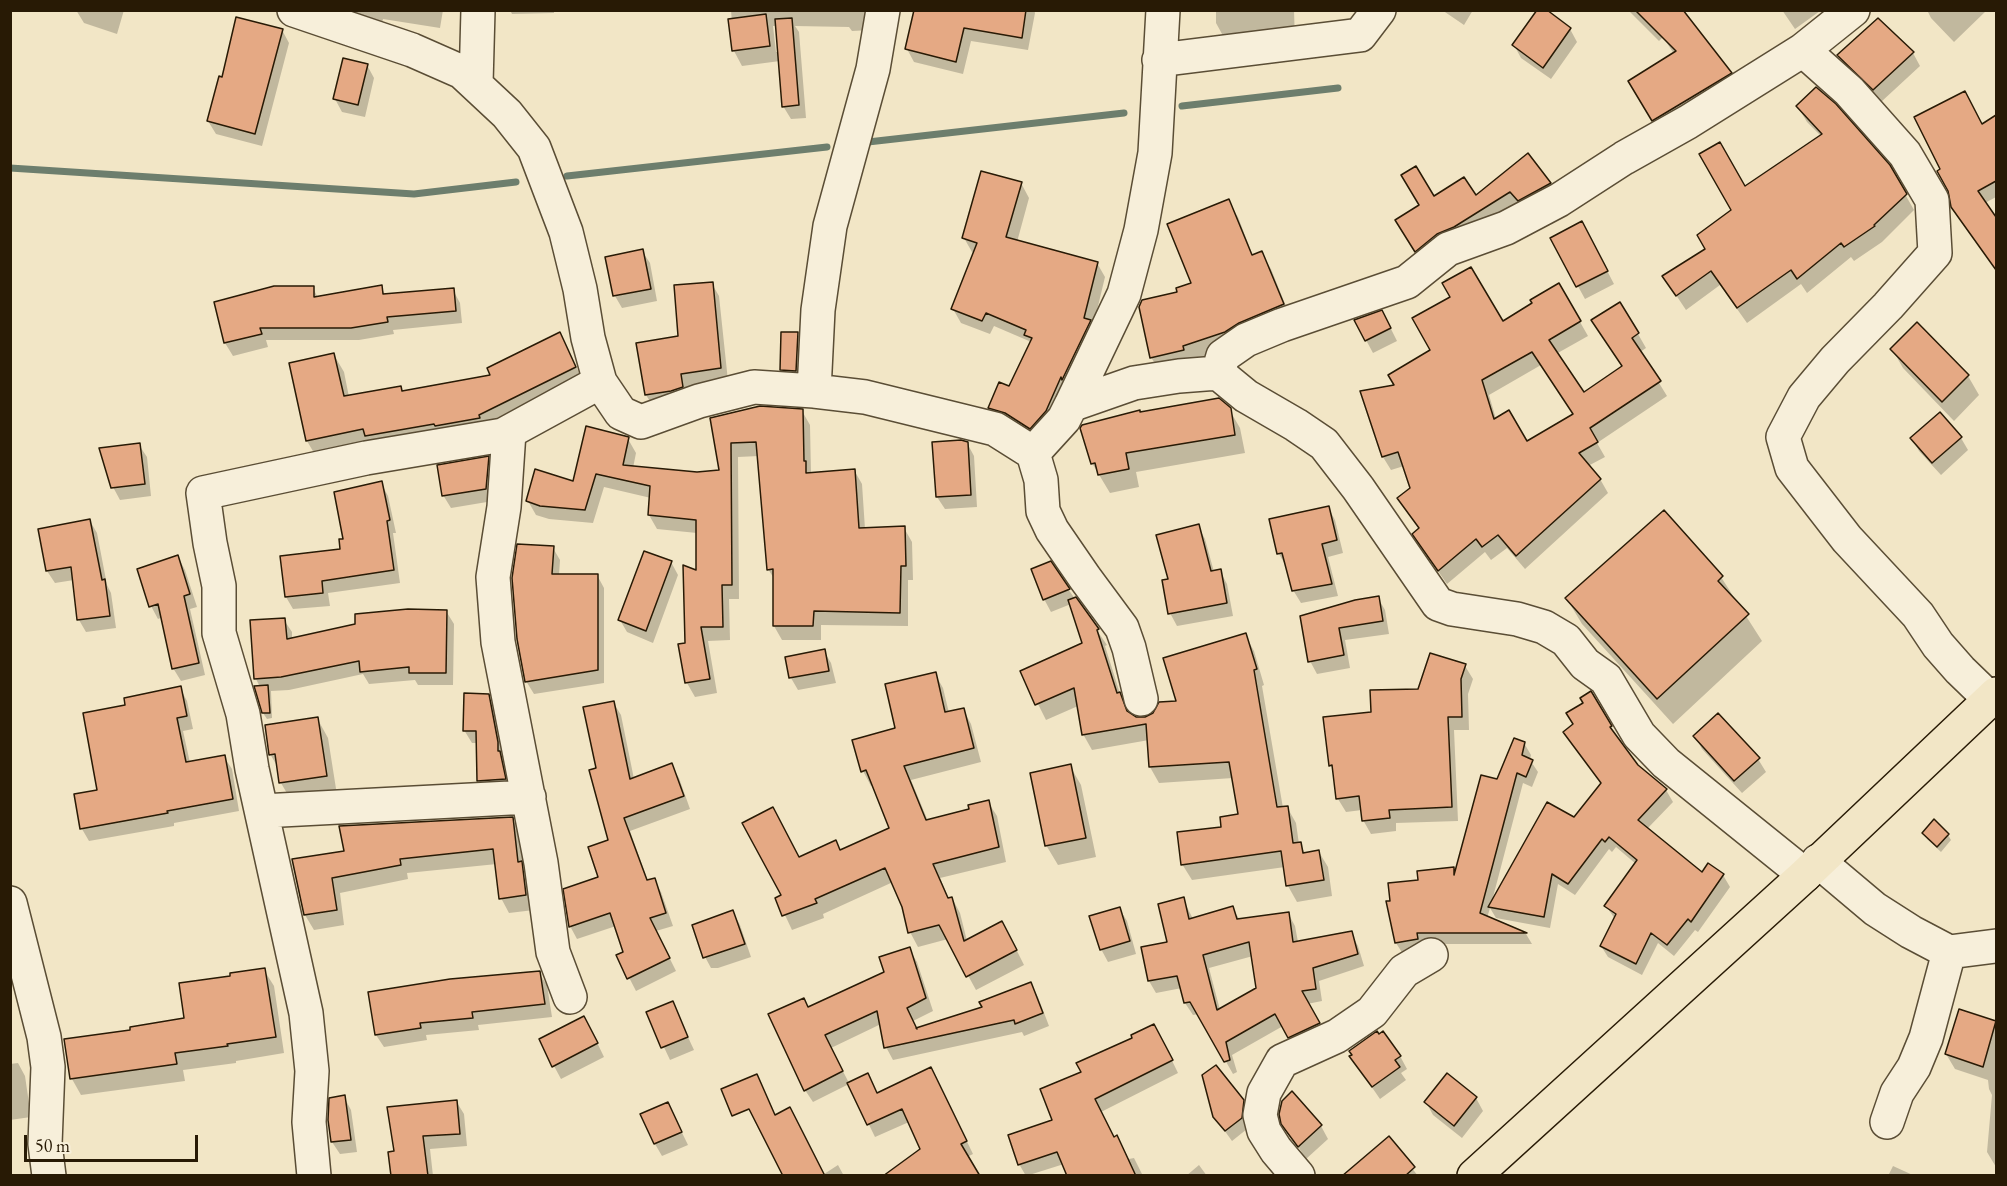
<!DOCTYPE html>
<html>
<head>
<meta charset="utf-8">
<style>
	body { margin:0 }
	#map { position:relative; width:2007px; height:1186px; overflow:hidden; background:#f2e6c6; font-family:"EB Garamond",serif }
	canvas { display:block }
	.frame { position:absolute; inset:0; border:12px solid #281a05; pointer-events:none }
	.scale { position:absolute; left:24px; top:1135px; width:174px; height:27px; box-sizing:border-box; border:3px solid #281a05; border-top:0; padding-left:8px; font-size:18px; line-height:21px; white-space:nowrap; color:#281a05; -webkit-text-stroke:4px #f7efda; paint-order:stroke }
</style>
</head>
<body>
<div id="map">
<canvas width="2007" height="1186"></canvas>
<div class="frame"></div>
<div class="scale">50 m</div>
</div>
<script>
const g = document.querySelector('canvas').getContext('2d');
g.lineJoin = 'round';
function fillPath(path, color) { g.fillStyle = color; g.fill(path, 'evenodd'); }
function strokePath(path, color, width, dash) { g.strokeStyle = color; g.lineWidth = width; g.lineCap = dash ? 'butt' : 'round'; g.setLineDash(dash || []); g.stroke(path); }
const shadow = new Path2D(`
	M76,10H124L117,34L84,23Z
	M334,10H443L440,28L383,19L382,24Z
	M510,10H554V13L512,14Z
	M731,10H881L871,30L852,31L849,27L795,26L799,32L806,118L791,119L783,106L780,61L742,66L734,51ZM773,26H777L779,52H776Z
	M926,10H1034L1035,13L1028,50L971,41L963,74L914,62L907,49Z
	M1216,10H1294L1295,42L1227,43L1216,23Z
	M1442,10H1473L1464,25Z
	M1628,10H1682L1730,73L1738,86L1661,132L1630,81L1674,54L1663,37L1659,41Z
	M1782,10H1820V11L1795,29Z
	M1927,10H1987L1954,42L1931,18Z
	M1878,20L1913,53L1920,66L1881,102L1846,68L1839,56Z
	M1570,29L1577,42L1551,79L1521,58L1514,45Z
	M282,30L289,43L262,146L216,134L208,121Z
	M367,65L374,78L365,117L342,112L335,99Z
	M1798,107L1889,166L1914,210L1882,242L1854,261L1851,257L1807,293L1801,284L1747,323L1720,285L1686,310L1664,277L1707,249L1733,211L1744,188L1821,136L1807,122Z
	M1996,117V197L1985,203L1996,219V270L1960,220L1982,125Z
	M1021,183L1029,198L1017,242L1097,263L1105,277L1093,327L1038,442L998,422L989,408L1010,388L1031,344L1029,341L994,326L990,334L961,323L953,309L974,253L972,252L964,238Z
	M1550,183L1559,200L1425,267L1406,237L1433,198H1476Z
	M1228,201L1238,217L1253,256L1261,253L1271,269L1292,321L1234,348L1161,374L1151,357L1193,283Z
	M1589,236L1614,284L1585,299L1552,239Z
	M642,251L650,263L657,301L622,308L615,296L607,258Z
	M712,284L719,296L728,381L687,387L689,400L654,408L646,395L638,345L680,337Z
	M1559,285L1588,336L1556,354L1584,394L1623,367L1593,321L1638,334L1646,348L1640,352L1667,396L1597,443L1605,457L1588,466L1600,479L1608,493L1525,569L1507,548L1491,560L1485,552L1447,584L1422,548L1420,530L1399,498L1411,489L1404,466L1391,470L1383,457L1396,386L1502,323ZM1541,365L1574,415L1527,443L1496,419L1489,395Z
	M381,287L386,296L453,290L460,303L462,323L393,330L394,334L359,340H266L268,347L233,356L225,343L215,303L313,288L318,298Z
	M1389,325L1397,341L1373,353L1366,340Z
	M797,333L805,346L803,383L789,382L782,370Z
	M559,334L585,384L488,432L317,458L307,441L334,355L344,372L349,397L400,388L403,392L492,376Z
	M1892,349L1968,376L1979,395L1954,421L1903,368Z
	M1229,409L1240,428L1245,453L1136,472L1139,487L1110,493L1092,463L1140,413Z
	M802,411L810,425L811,474L854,470L862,484L865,529L904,528L912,542L913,580H908V626L821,625V640H782L774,626L775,580L768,569L759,456L738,457L739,599H729L730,640L708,641L717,693L695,697L687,683L680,645L687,644L698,572L697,533L657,529L649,515L651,498L604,487L593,523L549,519L536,515L528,501L574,483L628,439L636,453L633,468L697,474L721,472L711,419Z
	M1961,438L1968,450L1941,475L1919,451L1912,439Z
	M967,443L974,456L977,507L945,509L937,497Z
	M139,445L147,457L151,496L120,500L113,487Z
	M488,458L495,471L493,501L451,508L443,495Z
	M381,483L388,496L396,533H393L400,583L328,593L330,606L293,609L286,597L342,551L345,540Z
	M1328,507L1335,520L1343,553L1328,557L1338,596L1301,603L1293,590L1286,566L1279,554L1271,520Z
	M90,521L97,533L107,585L111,593L116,628L86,632L79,620L74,580L55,583L47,571Z
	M1198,526L1205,539L1214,572L1220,571L1227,584L1233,616L1177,626L1170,613V580Z
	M553,548L560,560L559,575H597L604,588V683L534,694L526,681Z
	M178,557L185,570L197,607L190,609L205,675L181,681L173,668L163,617L158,619L151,606Z
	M671,562L678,575L653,643L627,632L620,620Z
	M1050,563L1107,645L1105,646L1121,697L1131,715L1136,719H1145L1178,702L1245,635L1254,651L1264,685L1262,686L1283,808L1287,807L1296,823L1299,844L1306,854L1319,852L1328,867L1332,896L1297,902L1288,886L1285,867L1192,880L1182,864L1240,816L1233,778L1159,783L1150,767L1149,740L1092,750L1083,734L1078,706L1046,720L1022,672L1084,644L1071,604L1051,612L1044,599Z
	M1721,577L1762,641L1673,724L1582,624L1567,599Z
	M1378,598L1385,610L1389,634L1345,640L1350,668L1317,674L1310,661L1302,617Z
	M446,611L454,624L453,685H418L415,680L369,684L363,674L289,690L271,691L272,718L267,719L263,713L260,687L256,679L284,620L292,632V639Z
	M824,651L831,663L836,683L798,690L791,678L787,658Z
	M1465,666L1473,679L1468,694L1469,730H1454L1458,821L1396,823V831L1371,834L1363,820L1362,810L1346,812L1338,799L1334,772L1331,765L1372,713Z
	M935,674L943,688L949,713L963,709L971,724L981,762L911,780L928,821L971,810L988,802L997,816L1006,862L940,878L949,899L952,898L960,913L967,941L1010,937L1024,965L976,990L948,939L918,947L910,932L903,906L893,882L823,914L824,918L792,930L777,898L783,896L799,858L840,852L891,829L873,785L871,786L863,771L896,729Z
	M180,688L187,701L193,729L183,731L190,763L224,757L232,769L239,811L174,823V826L89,841L82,829L99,791L127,706Z
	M488,696L496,709L512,792L486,793L479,781L478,743H472L464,730Z
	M613,702L621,715L634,779L671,765L679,778L690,809L630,831L648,881L654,880L661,892L673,926L656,931L676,971L636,991L618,956L625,952L616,926L577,939L570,926L600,878L610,841L598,769Z
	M317,718L328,738L337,795L292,802L281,783L279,769L270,754Z
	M1610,726L1636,766L1666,790L1673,802L1647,829L1702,874L1723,875L1730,887L1698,932L1695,930L1674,956L1658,943L1642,975L1608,957L1601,946L1615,919L1606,906L1636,864L1616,847L1612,852L1609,849L1575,895L1558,884L1550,928L1496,918L1490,908L1487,918L1526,934L1532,944H1422L1403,954L1396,943L1388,903L1420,881L1453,868L1456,874L1498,781L1524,743L1531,755L1530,760L1538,772L1532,787L1523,783L1492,901L1574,819L1602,785L1565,732Z
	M1695,736L1758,759L1766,772L1742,793L1702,749Z
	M1070,766L1081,785L1096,857L1058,865L1046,845Z
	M512,818L521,833L525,870L529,878L534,910L509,913L501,898L497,864L407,873L408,879L340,893L344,925L314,930L305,915L346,852Z
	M1924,833L1948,835L1951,840L1941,852L1927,839Z
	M1183,899L1193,919L1232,908L1240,920L1288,913L1295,926L1298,942L1351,933L1358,946L1364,966L1319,981L1322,1001L1307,1004L1326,1036L1297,1049L1283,1026L1232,1055L1237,1072L1233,1074L1199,1014L1193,1015L1185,1003L1182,988L1156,993L1149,981L1169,943ZM1253,956L1258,989L1220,1010L1209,968Z
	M1119,908L1127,921L1136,954L1108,962L1101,949Z
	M733,912L740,925L751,957L718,968H711L704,955Z
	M909,949L917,962L933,1011L913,1021L917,1029L984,1008L1031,984L1038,997L1049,1026L1024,1036L1022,1032L893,1060L886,1047L881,1024L831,1048L849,1083L877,1094L938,1082L973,1154L967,1157L922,1149L909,1122L875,1137L849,1084L813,1102L805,1090L808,1008L886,973Z
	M264,970L274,986L284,1053L236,1061V1063L183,1070L185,1081L81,1095L72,1079L132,1031L185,1019L232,977Z
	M539,973L547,985L552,1017L478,1025L479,1030L426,1035L427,1040L384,1047L376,1035Z
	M672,1003L694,1050L670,1060L648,1013Z
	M1960,1011L1996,1023V1167L1987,1152L1992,1095L1989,1089L1988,1080L1955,1069L1946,1054Z
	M591,1030L604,1057L561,1079L554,1066Z
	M1161,1038L1178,1073L1101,1112L1114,1138L1117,1137L1129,1159L1134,1158L1143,1176H1068L1064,1164L1026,1176L1019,1164L1054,1121Z
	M1400,1056L1407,1069L1401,1073L1406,1080L1380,1099L1351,1057Z
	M18,1063L25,1076L31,1117L10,1120V1064Z
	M1292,1094L1321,1126L1328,1139L1306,1159L1287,1129Z
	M344,1097L351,1110L357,1152L340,1154L332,1142Z
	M1476,1098L1483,1111L1462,1138L1433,1115L1426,1102Z
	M1242,1100L1249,1112L1247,1129L1232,1141L1214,1116Z
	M456,1101L464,1114L467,1146L430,1149L433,1176H393L395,1153Z
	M668,1104L688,1145L662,1156L655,1144Z
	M1389,1138L1418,1176H1344Z
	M838,1165L844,1176H821Z
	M1199,1165L1207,1176H1186Z
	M1893,1166L1915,1176H1888Z`);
const stream = new Path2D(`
	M1182,106L1338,88
	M868,142L1124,113
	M10,168L414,194L516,182
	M567,176L827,147`);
const building = new Path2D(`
	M914,10H1026L1022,38L964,28L956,62L905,49Z
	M1537,10H1547L1571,28L1543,68L1512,45Z
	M1635,10H1683L1732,73L1652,121L1628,81L1676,51Z
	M766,14L770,46L732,51L728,19Z
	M236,17L283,29L255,134L207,121L219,76L222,77Z
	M792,18L799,105L782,107L775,19Z
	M1878,18L1914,52L1873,90L1837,55Z
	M343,58L368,64L358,105L333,99Z
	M1816,87L1836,104L1890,165L1907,194L1874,225L1875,226L1844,247L1841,243L1797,279L1791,270L1737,308L1711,271L1676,296L1662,276L1705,249L1697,235L1731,210L1699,154L1720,142L1745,186L1822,134L1796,106Z
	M1965,91L1982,124L1996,115V181L1978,191L1996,217V270L1951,207L1948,191L1937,171L1940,169L1914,117Z
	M1528,153L1551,183L1518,201L1510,192L1454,227L1437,234L1415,252L1395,220L1419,205L1401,175L1416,166L1434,196L1464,177L1476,195Z
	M981,171L1022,182L1006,237L1098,262L1084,318L1091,320L1062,380L1061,377L1046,411L1030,429L1005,413L988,408L999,382L1009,386L1032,338L1024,335L1026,330L986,313L982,321L951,309L977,243L962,238Z
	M1229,199L1252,255L1262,251L1284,304L1239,323L1225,332L1183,346L1184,350L1150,358L1139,307L1142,300L1177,292L1176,288L1191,283L1167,224Z
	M1582,221L1608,271L1576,287L1550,238Z
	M643,249L651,289L613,296L605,257Z
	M1471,267L1503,321L1532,303L1530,300L1559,283L1581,321L1549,340L1584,392L1622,366L1591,320L1620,302L1639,333L1632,338L1661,381L1590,428L1598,442L1579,453L1601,479L1516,556L1498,535L1482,547L1476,539L1438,571L1412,534L1419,528L1397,498L1410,488L1398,452L1382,457L1360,391L1394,385L1388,375L1430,350L1412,318L1450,297L1442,283ZM1532,352L1573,414L1527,441L1509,410L1494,419L1482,380Z
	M713,282L721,368L681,374L683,387L671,391L645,395L636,343L678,336L674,285Z
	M382,285L383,294L454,288L456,311L387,317L388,322L351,328H260L262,334L224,343L214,302L274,286H314V297Z
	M1382,310L1391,328L1365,341L1354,320Z
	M1917,322L1969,375L1942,402L1890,349Z
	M560,332L576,367L479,415L480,418L435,426L434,424L365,436L363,429L306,441L289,363L334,353L344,396L401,386L402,391L490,375L487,368Z
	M781,332H798L796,371L780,370Z
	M1219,398L1231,408L1235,435L1126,453L1129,469L1098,475L1095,463L1091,464L1080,428L1082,425L1140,410V412Z
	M760,406L803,409L804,461H806V473L855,469L859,528L905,526L906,566H901L900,613L814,611L813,626H773V569L767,570L756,442L731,443L732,585H722L723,627H701L710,679L685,683L678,644L685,643L683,565L696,570V520L648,515L650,486L596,474L585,510L540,506L526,501L535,469L573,481L586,426L629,437L623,465L697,472L719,470L710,418Z
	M1940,412L1962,437L1932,463L1910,438Z
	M961,440L968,442L971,495L936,497L932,442Z
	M140,443L145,484L111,488L99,448Z
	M489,456L486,489L442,496L437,465Z
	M382,481L390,520L387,521L394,570L322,581L323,593L285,597L280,556L340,549L339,539H343L334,492Z
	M1329,506L1337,540L1322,544L1332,584L1292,591L1282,553L1277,554L1269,519Z
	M1664,510L1723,576L1718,581L1749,614L1657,699L1565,598Z
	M90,519L102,580L105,579L110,616L77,620L71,567L46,571L38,529Z
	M1199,524L1211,571L1221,569L1227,603L1168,614L1162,580L1168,579L1156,535Z
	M517,544L554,546L552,574H598V670L525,682L517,639L512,578Z
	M644,551L672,561L646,631L618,620Z
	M178,555L190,594L184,596L199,663L172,669L158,604L149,607L137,569Z
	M1051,561L1070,589L1043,600L1031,569Z
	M1379,596L1383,621L1339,628L1344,655L1308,662L1300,616L1355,600Z
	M1076,597L1099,629L1097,630L1117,693L1120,692L1127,711L1136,717H1145L1153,713L1159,702L1176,701L1163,658L1246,633L1257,669L1254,670L1277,807L1288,806L1293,843L1301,842L1303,853L1319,850L1324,880L1286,886L1281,851L1181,865L1177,832L1221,827L1220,817L1238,814L1229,762L1149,767L1146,724L1082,735L1074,688L1035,705L1020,671L1082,643L1068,600Z
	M408,609L447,610L446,673H409V667L360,672L359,661L281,677L254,679L250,620L285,618L287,639L355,624V614Z
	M825,649L829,671L789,678L785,657Z
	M1430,653L1466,664L1461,679L1462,717H1448L1452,807L1389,810L1390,818L1362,821L1359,796L1336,799L1332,765L1329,766L1323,717L1371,712L1370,690L1418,689Z
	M936,672L945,712L964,708L974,748L904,766L926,820L969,809L968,805L989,800L999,847L933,864L948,898L952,897L964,941L1002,921L1017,950L966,977L939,925L908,933L902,907L885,868L815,899L817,903L782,916L775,898L781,895L742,823L773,807L799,857L836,840L840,850L889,828L866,770L861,772L852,740L895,728L885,684Z
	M268,685L270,713H262L254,686Z
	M181,686L187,716L177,718L186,762L225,755L233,799L167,811L168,813L80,829L74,794L97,790L83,713L125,705L124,698Z
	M1591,691L1612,726L1610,727L1638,765L1667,789L1638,820L1702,872L1708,863L1724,874L1691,922L1688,919L1667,945L1651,933L1636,964L1600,946L1616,914L1604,906L1637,860L1609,837L1605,842L1602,839L1568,884L1552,874L1544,917L1488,907L1547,802L1574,817L1601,783L1563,732L1573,724L1566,713L1583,703L1580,698Z
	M464,693L489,694L498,742V751H500L506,779L477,781L476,731H463Z
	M614,701L630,779L672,763L684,796L624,818L647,880L655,878L666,913L650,918L670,958L627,979L616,955L623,952L610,913L569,927L563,889L598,877L588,847L608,840L589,770L596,768L583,707Z
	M1718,713L1760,758L1734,781L1693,736Z
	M318,717L327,776L279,783L275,754L269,755L265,725Z
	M1514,738L1525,742L1522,755L1533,760L1526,777L1517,773L1480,913L1527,933H1417L1418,939L1395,943L1386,901H1390L1388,883L1418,880L1417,871L1454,867V875L1481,775L1497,779Z
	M1071,764L1086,838L1045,846L1030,773Z
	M513,817L518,862L522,861L526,895L499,899L493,849L400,859L401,865L332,878L337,910L304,915L292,859L344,851L339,826Z
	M1934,819L1949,834L1937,847L1922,833Z
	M1184,897L1189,919L1233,906L1237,919L1289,912L1293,942L1352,931L1358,954L1313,968L1316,989L1302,991L1320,1023L1288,1038L1275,1014L1226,1042L1230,1060L1224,1062L1190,1002L1184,1003L1177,976L1148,981L1141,947L1167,942L1158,904ZM1249,942L1256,988L1217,1010L1203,955Z
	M1120,907L1130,941L1100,950L1089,916Z
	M733,910L745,944L703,958L692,925Z
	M910,947L926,998L907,1008L917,1029L916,1028L982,1007L979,1002L1031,982L1043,1013L1015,1024L1014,1020L884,1048L877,1011L825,1035L843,1071L804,1091L768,1014L804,998L808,1007L884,972L879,957Z
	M265,968L276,1037L227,1044L228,1046L175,1053L177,1064L70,1079L64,1039L130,1030V1027L184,1018L179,983L230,976V973Z
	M540,971L545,1004L472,1012L473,1018L420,1023L421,1028L375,1035L368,992L450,979Z
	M673,1001L688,1037L661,1048L646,1012Z
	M1959,1009L1996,1021L1983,1067L1945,1054Z
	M584,1016L598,1043L552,1067L539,1039Z
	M1154,1024L1173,1060L1095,1099L1114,1137L1117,1135L1136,1176H1067L1057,1152L1018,1165L1008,1135L1052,1120L1040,1089L1081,1072L1076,1063L1132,1038L1131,1035Z
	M1377,1031L1379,1034L1383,1031L1401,1056L1395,1060L1400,1067L1372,1087L1349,1056L1352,1055L1349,1051Z
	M1216,1065L1244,1100L1242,1118L1225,1131L1213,1117L1202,1075Z
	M931,1067L967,1141L961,1144L980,1176H883L920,1149L902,1109L867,1125L847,1083L868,1073L877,1093Z
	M1447,1073L1477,1097L1454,1126L1424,1102Z
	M757,1074L775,1115L790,1107L825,1176H783L749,1109L732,1116L721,1089Z
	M1292,1091L1322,1125L1298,1147L1281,1124L1279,1114L1282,1101Z
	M345,1095L351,1140L331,1142L328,1120L329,1098Z
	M457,1100L460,1134L423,1136L428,1176H391L388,1152L394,1151L387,1107Z
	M668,1102L682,1132L654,1144L640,1114Z
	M1389,1136L1415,1167L1405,1176H1342Z`);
const minor = new Path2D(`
	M294,10L412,50L462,72L507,114L534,148L566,232L580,289L588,338L600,382L621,413L641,422L699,401L754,387L814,391L865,397L995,429L1033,453
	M1803,50L1849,91L1905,154L1932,200L1935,253L1888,306L1835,360L1804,397L1783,437L1792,468L1847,539L1918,615L1938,645L1960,670L1991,700
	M1159,60L1360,35L1379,10
	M476,84L478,10
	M1218,373L1223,356L1246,340L1282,325L1407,282L1448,249L1506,228L1559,200L1624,158L1688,122L1803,50L1853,10
	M814,391L818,310L830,226L873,69L883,10
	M1071,405L1124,294L1141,230L1155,153L1163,10
	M509,432L504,507L493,577L498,642L541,863L553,952L570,997
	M1141,699L1129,648L1122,628L1085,578L1052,530L1043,511L1041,480L1033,453L1064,419L1071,405L1134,383L1179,376L1218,373L1246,396L1296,425L1324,444L1358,488L1438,604L1452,609L1517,619L1544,627L1566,640L1585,664L1606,679L1639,735L1666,763L1805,875
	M262,811L529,797
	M1818,861L1875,909L1911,932L1949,952L1996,946
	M10,903L44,1037L48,1067L45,1144L49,1176
	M1887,1122L1897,1093L1914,1067L1926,1038L1949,952
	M314,1176L309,1122L312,1071L306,1013L252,769L243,714L219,633V586L210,543L203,493L366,458L503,435L600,382
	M1298,1176L1276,1150L1264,1131L1260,1115L1264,1093L1282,1061L1337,1036L1372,1012L1404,971L1431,955`);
const major = new Path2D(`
	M1474,1176L1805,875L1996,694`);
fillPath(shadow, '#0003');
strokePath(stream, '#6d7e6d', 7);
fillPath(building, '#e5a984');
strokePath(building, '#281a05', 1.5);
strokePath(minor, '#5a4d35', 36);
strokePath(major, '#281a05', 36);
strokePath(minor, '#f7efda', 33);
strokePath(major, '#f2e6c6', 33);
</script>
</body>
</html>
